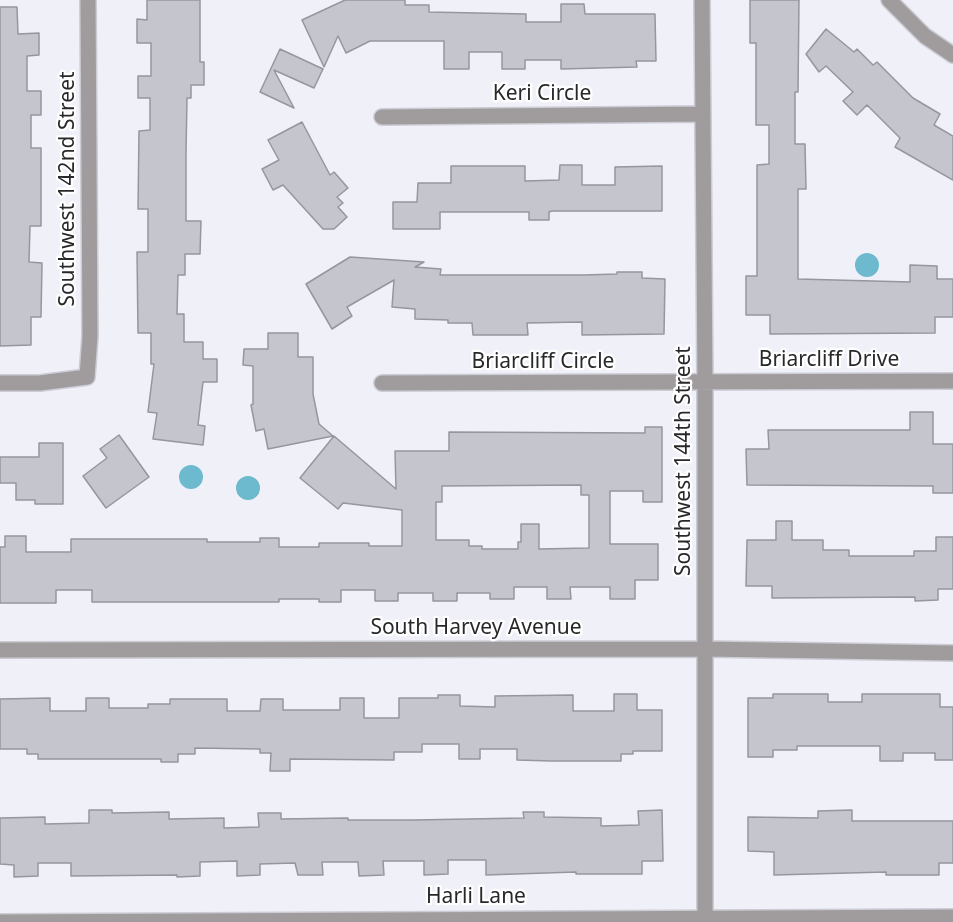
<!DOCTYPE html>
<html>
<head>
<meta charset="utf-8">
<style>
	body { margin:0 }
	canvas { display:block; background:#f0f0f9 }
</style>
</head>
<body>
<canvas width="953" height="922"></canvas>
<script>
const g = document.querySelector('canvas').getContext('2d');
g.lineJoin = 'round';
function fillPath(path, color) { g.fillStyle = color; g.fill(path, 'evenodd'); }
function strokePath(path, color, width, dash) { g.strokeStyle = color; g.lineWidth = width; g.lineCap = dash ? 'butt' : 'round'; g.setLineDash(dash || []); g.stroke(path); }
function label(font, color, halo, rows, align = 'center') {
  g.font = font + ' "Noto Sans",sans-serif'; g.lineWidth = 4.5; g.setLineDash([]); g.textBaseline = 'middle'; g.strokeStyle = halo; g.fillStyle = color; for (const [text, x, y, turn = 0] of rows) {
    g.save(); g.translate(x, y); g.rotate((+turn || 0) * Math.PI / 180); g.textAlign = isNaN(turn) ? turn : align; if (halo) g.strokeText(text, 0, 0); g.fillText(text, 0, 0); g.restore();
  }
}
const water = new Path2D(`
	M855 265a12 12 0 1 1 24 0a12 12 0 1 1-24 0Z
	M179 477a12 12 0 1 1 24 0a12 12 0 1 1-24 0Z
	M236 488a12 12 0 1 1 24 0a12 12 0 1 1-24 0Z`);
const building = new Path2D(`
	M147,0H200V62H204V85H191V98H187L186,154V221H201L200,254H185V275H178L177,314H184V342H203V359H217V382H203L198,425L205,426L203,445L153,439L157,413L148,412L154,364H151V333H138L137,252H148V209H138L139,131L150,130V98H138V76H151V43H137V19L147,20Z
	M345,0H405V5H429V12L526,14V22H561V4H584L585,14H655L656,61H636L637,67L561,69V60H525V69H502V52H469V69H444V41H370L346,53L338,36L324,67L302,20Z
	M750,0H799L798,92H795V144H805L806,189H798V279L910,282V265L937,266V279H953V317H935V333L770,334V315H746V276H757V165L769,164V125H756V43H750Z
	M0,7H17L18,34L39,33V55L27,56V91H41V115H31V148H41V226H30L29,262L42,263L41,317H31V345L0,346Z
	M826,29L854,52L857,49L873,65L877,62L913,98L940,114L934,125L953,136V180L895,147L900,138L867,105L857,115L843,101L853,92L826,66L819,72L806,54Z
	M280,49L323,69L314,88L274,70L294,108L260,92Z
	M302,122L330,175L334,172L348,188L337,197L343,203L338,207L347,217L334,229H323L283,185L273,190L262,169L279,160L268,140Z
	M560,165H582V185H615V167L662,166V211H552L549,212V220H529V212H440V229H393V202H417L418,183H451V166H525V181L559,180Z
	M350,257L424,262L415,267L441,269L440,275H584L617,274V272H642V278L665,279L664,334L582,335V322L527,323L528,335H473L472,323H448V320L415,319V309L392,307L394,280L347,307L352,316L332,329L306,284Z
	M268,333H298V357H313V394L319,424L333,436L268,449L264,429L256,431L251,405L253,404V366L243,365L244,349H268Z
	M910,412H933V444H953V493H933V486L747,485L746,449H769L768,430H910Z
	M645,427H662V502H643V491H610V544H658V580H635V599H610V587H570L571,599H547V587H514V599H490V593H457V601H433V593H398V601H375V590H341V602H319V599H279V602H92V590H56V603H0V547H5V536H26V552H71V539H207V542H260V538H279V547H319V543H369V546H402V510L343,503L338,509L300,478L334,436L396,489L395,451H449V432L645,433ZM581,485V495H589V548L539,549V524H521V542H518V549H482V546H469V540H436V502H442V486Z
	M119,435L149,477L106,508L83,476L107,458L100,449Z
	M39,443H63V504H35V500H16V483H0V457H39Z
	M776,521H792V540H823V550H849V556H914V551H936V537H953V589H938V600L915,601V597L772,598V586H746L747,540H776Z
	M614,694H637V710H662V751H633V754H621V761H551L517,760V749H480V759H459V744H422V752H394V760L290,759V771H270L271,753H260V749L195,748V754H178V762H161V759H38V754H27V749H0V699L50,698V711H86V698H109V708H148V704H170V699H227V711H260L261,699H283V710H340V698H364V718H399V698H438V695H460V706L495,707V696L573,695V711H614Z
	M773,694H828V702H862V694H940V707H953V760H935V753H903V761H880V746H797V750H773V757H748V698H773Z
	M89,810H112V813L169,812V819L224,818V828L259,827L258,813H281V819L348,818V820H414L524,818L523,812H544V817L601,818V826L639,825L638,811L662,810L663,861H642V874H576V872L486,875V860H448V874L424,875V861H383L384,875L359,876L358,862H322L323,875H298L295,863L260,864V875L237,876V861L200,862V876L177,877V875L71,876V863H38V876L14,877V865L0,864V818L45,817V824L89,823Z
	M852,810V821H953V863H939V875H886V872L774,875V852L748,851V817L818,818V811Z`);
const minor = new Path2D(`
	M702,0L705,382V922
	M889,0L925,36L953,55
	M382,117L703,114
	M0,383H40L87,377L90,336L88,0
	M382,383L953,381
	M0,650L705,649L953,653
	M0,922L953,917`);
const streetNames = [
	["Keri Circle",542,94],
	["Southwest 142nd Street",68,189,-90],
	["Briarcliff Drive",829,360],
	["Briarcliff Circle",543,362],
	["Southwest 144th Street",684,461,-90],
	["South Harvey Avenue",476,628],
	["Harli Lane",476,897]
];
fillPath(water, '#6dbace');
fillPath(building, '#c5c5ce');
strokePath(building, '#96969f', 1.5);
strokePath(minor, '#ccccd4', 18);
strokePath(minor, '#a09c9e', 15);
label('21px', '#28282b', '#fff', streetNames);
</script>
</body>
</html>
